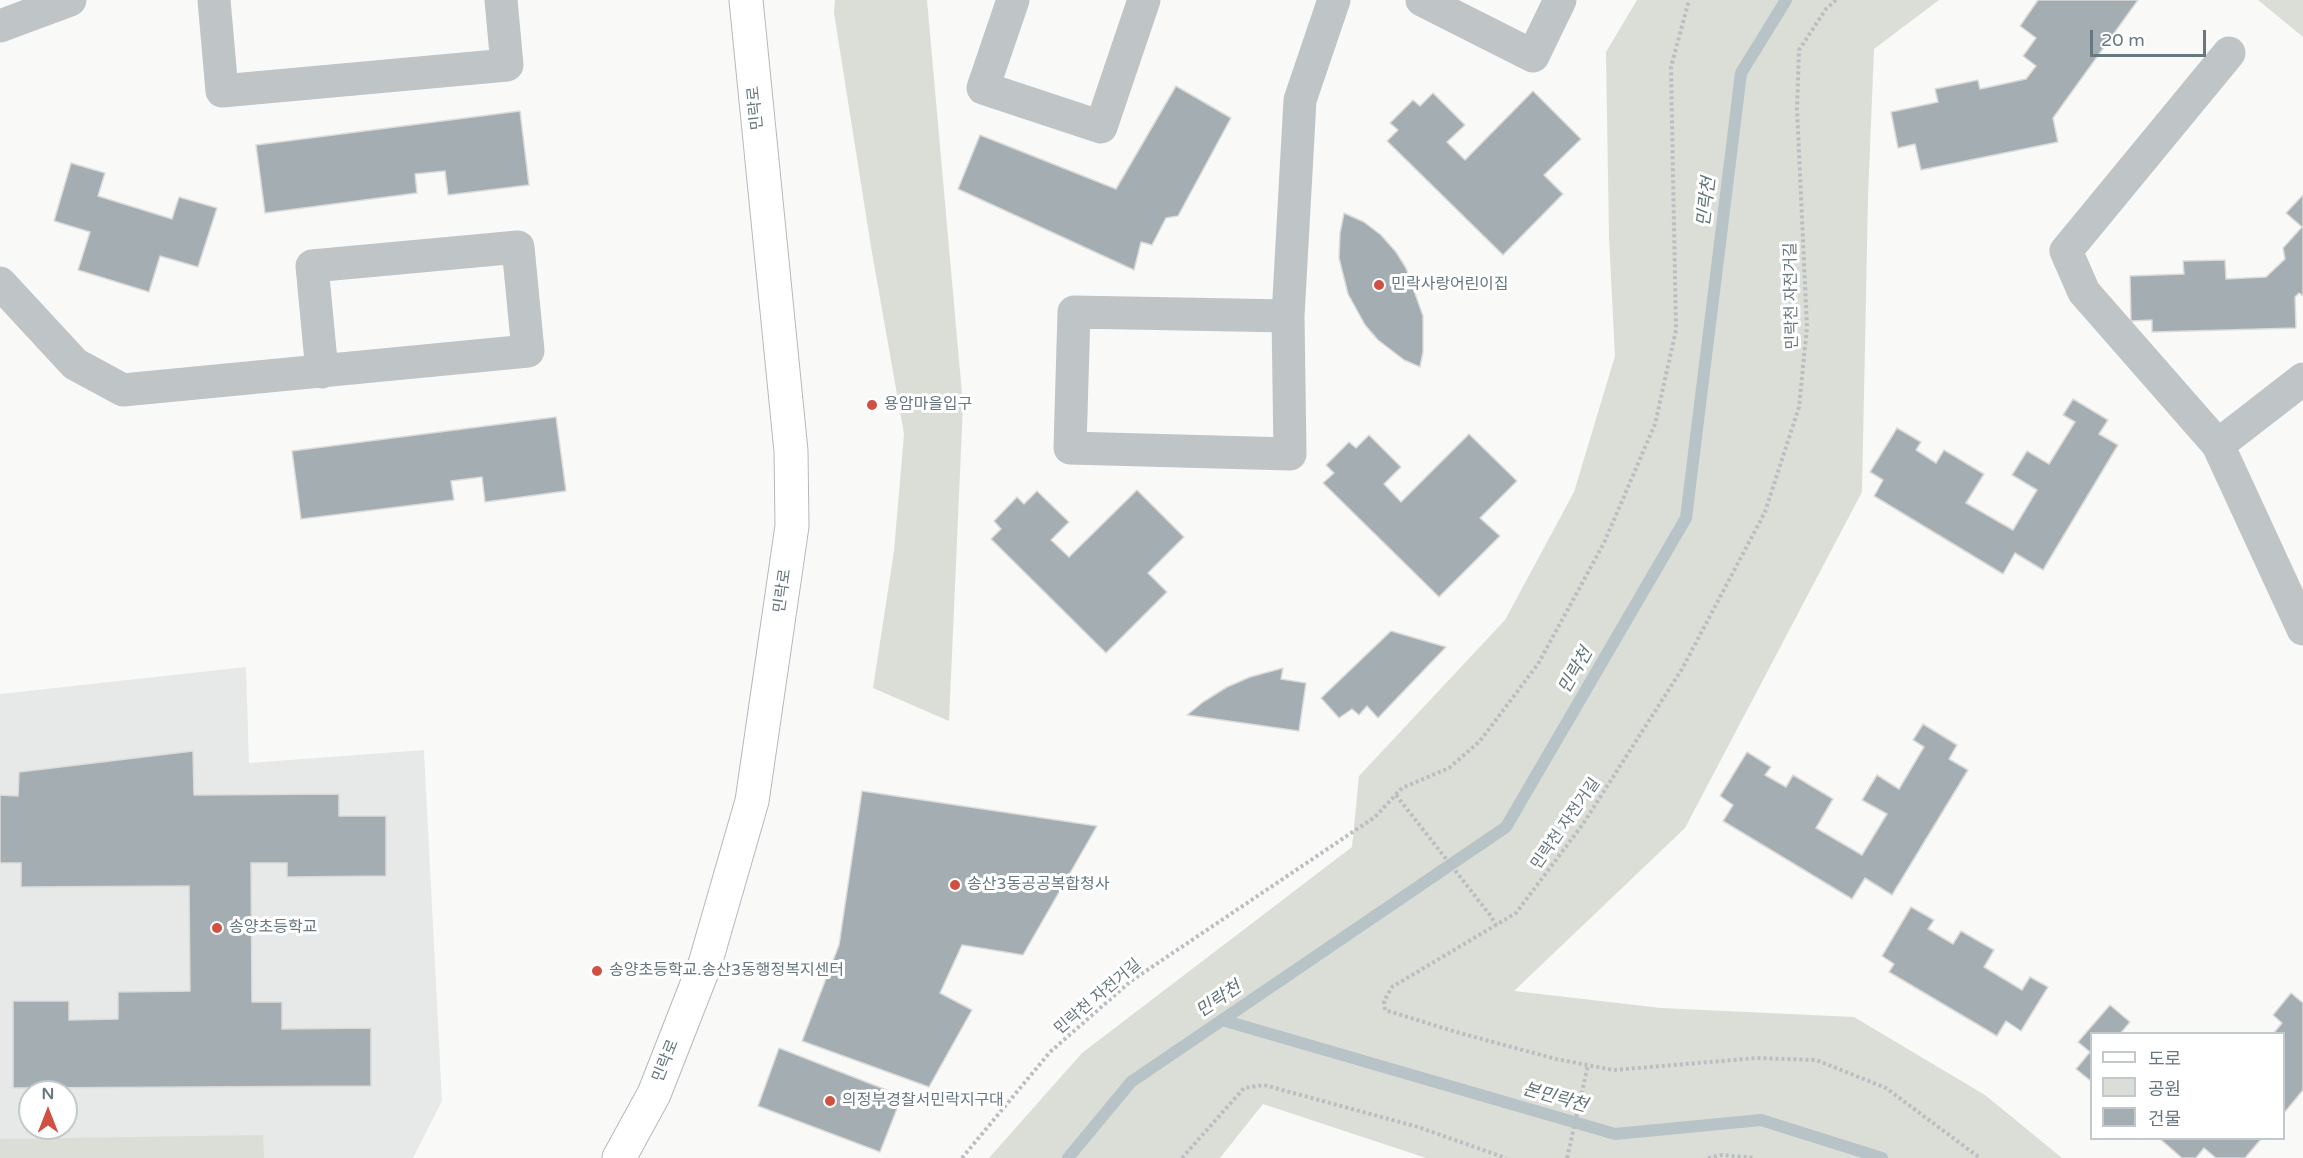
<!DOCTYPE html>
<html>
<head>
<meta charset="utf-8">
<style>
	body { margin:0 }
	#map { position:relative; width:2303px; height:1158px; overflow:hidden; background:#f9f9f8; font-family:"Varela Round","Noto Sans KR",sans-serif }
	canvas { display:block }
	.legend { position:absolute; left:2090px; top:1032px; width:195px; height:108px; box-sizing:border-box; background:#fff; border:2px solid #c2c9cc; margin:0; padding:8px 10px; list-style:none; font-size:18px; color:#67787f }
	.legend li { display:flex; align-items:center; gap:12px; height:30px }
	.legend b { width:30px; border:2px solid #c2c9cc }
	.north { position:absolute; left:18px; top:1080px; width:60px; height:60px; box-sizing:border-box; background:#fff; border:2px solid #c2c9cc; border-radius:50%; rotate:0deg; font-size:16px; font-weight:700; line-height:24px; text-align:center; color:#67787f }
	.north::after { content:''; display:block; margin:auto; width:21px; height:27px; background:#d05041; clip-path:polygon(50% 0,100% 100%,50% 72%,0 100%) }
	.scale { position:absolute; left:2090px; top:30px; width:116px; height:27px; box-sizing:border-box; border:3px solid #67787f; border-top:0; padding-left:8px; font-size:18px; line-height:21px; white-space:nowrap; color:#67787f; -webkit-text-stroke:4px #fff; paint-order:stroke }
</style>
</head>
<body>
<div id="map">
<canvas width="2303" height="1158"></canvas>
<ul class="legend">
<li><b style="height:8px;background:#fff"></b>도로</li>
<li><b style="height:16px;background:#daded7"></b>공원</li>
<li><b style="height:16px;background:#a4aeb2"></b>건물</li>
</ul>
<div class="north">N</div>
<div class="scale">20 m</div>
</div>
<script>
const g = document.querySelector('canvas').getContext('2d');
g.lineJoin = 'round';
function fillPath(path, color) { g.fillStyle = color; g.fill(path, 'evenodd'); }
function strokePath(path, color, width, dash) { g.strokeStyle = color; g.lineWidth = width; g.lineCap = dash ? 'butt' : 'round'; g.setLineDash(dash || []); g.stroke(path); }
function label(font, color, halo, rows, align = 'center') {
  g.font = font + ' "Varela Round","Noto Sans KR",sans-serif'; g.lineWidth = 6; g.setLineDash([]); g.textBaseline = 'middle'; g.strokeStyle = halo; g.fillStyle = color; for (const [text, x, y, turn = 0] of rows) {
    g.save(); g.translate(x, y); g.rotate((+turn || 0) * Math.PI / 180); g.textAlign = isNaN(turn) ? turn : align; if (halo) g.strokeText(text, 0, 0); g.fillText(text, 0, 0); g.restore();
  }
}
const built = new Path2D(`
	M246,667L249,763L424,750L442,1101L413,1158H0V694ZM30,1092H66V1128H30Z`);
const green = new Path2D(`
	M835,0H927L963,405L949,721L873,688L894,551L904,434L871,247L834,13Z
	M1637,0H1939L1874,49L1868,197L1862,492L1685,828L1514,991L1661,1008L1854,1017L1985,1095L2062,1158H1426L1263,1104L1220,1158H989L1082,1053L1352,847L1359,776L1505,620L1574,492L1615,356L1609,237L1606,52Z
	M2258,0H2303V37Z
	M263,1135L264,1158H0V1139Z`);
const stream = new Path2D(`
	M1222,1020L1615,1134L1761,1120L1882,1158
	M1068,1158L1131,1082L1506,827L1686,518L1741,73L1786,0`);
const building = new Path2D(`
	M2038,0H2138L2053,118L2058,142L1921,170L1915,144L1898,148L1891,112L1938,102L1935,89L1978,80L1980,89L2026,79L2036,66L2023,56L2036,38L2020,26Z
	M1176,86L1231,118L1178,216L1166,218L1152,245L1141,242L1134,270L958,189L980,135L1116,189Z
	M1533,91L1581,139L1544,175L1563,194L1503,255L1387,141L1398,130L1390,123L1413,100L1420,106L1433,93L1465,125L1447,142L1465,160Z
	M520,111L529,185L448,195L445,171L415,174L417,193L265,213L256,145Z
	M71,163L105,173L98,196L172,219L179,197L217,208L198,267L160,256L149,292L78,270L90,232L54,221Z
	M2303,195V296L2299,293L2295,297L2296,328L2152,332V320L2131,321L2130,276L2184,274L2183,261L2225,260L2226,279L2266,277L2285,259L2283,248L2302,227L2286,213Z
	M1344,213L1364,222L1381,235L1396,252L1406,268L1423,316V352L1420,367L1404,360L1378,340L1365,325L1348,294L1339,258L1340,233Z
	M2073,399L2108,420L2099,434L2118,445L2043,570L2015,553L2003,574L1874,496L1883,480L1870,472L1897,428L1921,442L1916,450L1936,463L1944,450L1984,474L1966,503L2013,530L2037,490L2012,475L2027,451L2049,464L2075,422L2063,415Z
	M556,417L566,491L485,502L482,477L451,481L454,500L301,519L292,451Z
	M1469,434L1517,481L1480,518L1500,536L1439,597L1323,483L1334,473L1326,465L1349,442L1356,448L1369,435L1401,467L1384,484L1401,502Z
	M1137,490L1184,537L1148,573L1167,592L1106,653L991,539L1001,529L994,521L1017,497L1024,504L1037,491L1069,522L1051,540L1069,557Z
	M1391,631L1446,647L1378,718L1367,706L1359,715L1352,709L1339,718L1321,698Z
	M1283,668L1281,679L1306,683L1299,731L1187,715L1203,702L1227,687L1250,677Z
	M1923,724L1957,745L1949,759L1968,770L1892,895L1865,878L1852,899L1723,821L1733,805L1720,796L1747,752L1771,767L1765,775L1786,787L1793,775L1833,799L1816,828L1862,855L1887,814L1862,800L1877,775L1899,789L1924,747L1913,740Z
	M193,751L194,795L339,794V816H386V876L287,877V863H251L252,1002H282V1029L371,1028V1086L13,1088V1001H69V1020L118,1019V992L190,991L189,886L21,887V863H0V795L18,796L19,772Z
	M862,791L1097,826L1023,955L962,945L940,993L972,1010L929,1087L802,1041L839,945Z
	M1911,907L1934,920L1928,929L1953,944L1961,931L1994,950L1984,967L2022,990L2030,977L2048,987L2021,1031L2006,1021L1997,1036L1889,972L1894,964L1882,956Z
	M2291,993L2303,1003V1090L2284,1113V1034H2273L2282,1023L2273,1015Z
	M2110,1005L2130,1022L2120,1034H2092V1082L2076,1069L2090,1052L2078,1042Z
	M779,1048L902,1096L880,1152L758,1106Z
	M2159,1138H2262L2245,1158H2216L2204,1148L2196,1158H2182Z`);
const path = new Path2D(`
	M1836,0L1826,9L1799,50L1797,109L1807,327L1799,407L1765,512L1682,669L1583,824L1516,913L1392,987L1384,1001L1385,1010L1456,1032L1556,1059L1613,1070L1756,1058L1816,1060L1886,1088L1980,1158
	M1396,795L1490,915L1496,925
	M962,1158L1050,1052L1131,981L1375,817L1402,788L1449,768L1480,741L1538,664L1604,543L1655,424L1676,330L1671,67L1689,0
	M1182,1158L1244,1088L1264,1085L1418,1127L1506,1158
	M1567,1158L1588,1065
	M1708,1158L1722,1155L1754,1158`);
const minor = new Path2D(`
	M214,0L222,91L507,65L501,0
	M1013,0L983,88L1101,127L1144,0
	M1422,0L1533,56L1560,0
	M0,26L70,0
	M0,283L75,364L123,390L528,351L518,247L312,266L322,372
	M1288,316L1074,312L1070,448L1290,454L1288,316L1300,100L1334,0
	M2303,379L2218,445L2303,629
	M2218,445L2084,292L2066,251L2229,53`);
const major = new Path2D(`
	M619,1158L654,1094L705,964L752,801L792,526L791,451L746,0`);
const markers = [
	[1379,285,6,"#d05041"],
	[872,405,6,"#d05041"],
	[955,885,6,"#d05041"],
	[217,928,6,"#d05041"],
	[597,971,6,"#d05041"],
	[830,1101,6,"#d05041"]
];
const streetNames = [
	["민락로",756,108,-96],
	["민락천 자전거길",1792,296,-91],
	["민락로",783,591,-82],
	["민락천 자전거길",1566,824,-55],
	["민락천 자전거길",1098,997,-40],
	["민락로",666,1061,-68]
];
const poiNames = [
	["민락사랑어린이집",1391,285],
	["용암마을입구",884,405],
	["송산3동공공복합청사",967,885],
	["송양초등학교",229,928],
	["송양초등학교.송산3동행정복지센터",609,971],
	["의정부경찰서민락지구대",842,1101]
];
const waterNames = [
	["민락천",1707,202,-83],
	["민락천",1576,671,-60],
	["민락천",1219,1000,-34],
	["본민락천",1555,1098,16]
];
fillPath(built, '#e7e9e8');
fillPath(green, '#daded7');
strokePath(stream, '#b7c3c6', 12);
fillPath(building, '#a4aeb2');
strokePath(building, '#dbdbda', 1.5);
strokePath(major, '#b3b9bb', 35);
strokePath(path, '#babec0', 4, [3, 3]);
strokePath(minor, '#bfc4c7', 33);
strokePath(major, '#fff', 33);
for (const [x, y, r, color] of markers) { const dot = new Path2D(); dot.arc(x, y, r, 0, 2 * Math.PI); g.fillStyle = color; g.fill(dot); strokePath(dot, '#fff', 2); }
label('16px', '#67787f', '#fff', streetNames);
label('16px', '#67787f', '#fff', poiNames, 'left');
label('italic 18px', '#637678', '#fff', waterNames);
</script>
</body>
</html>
